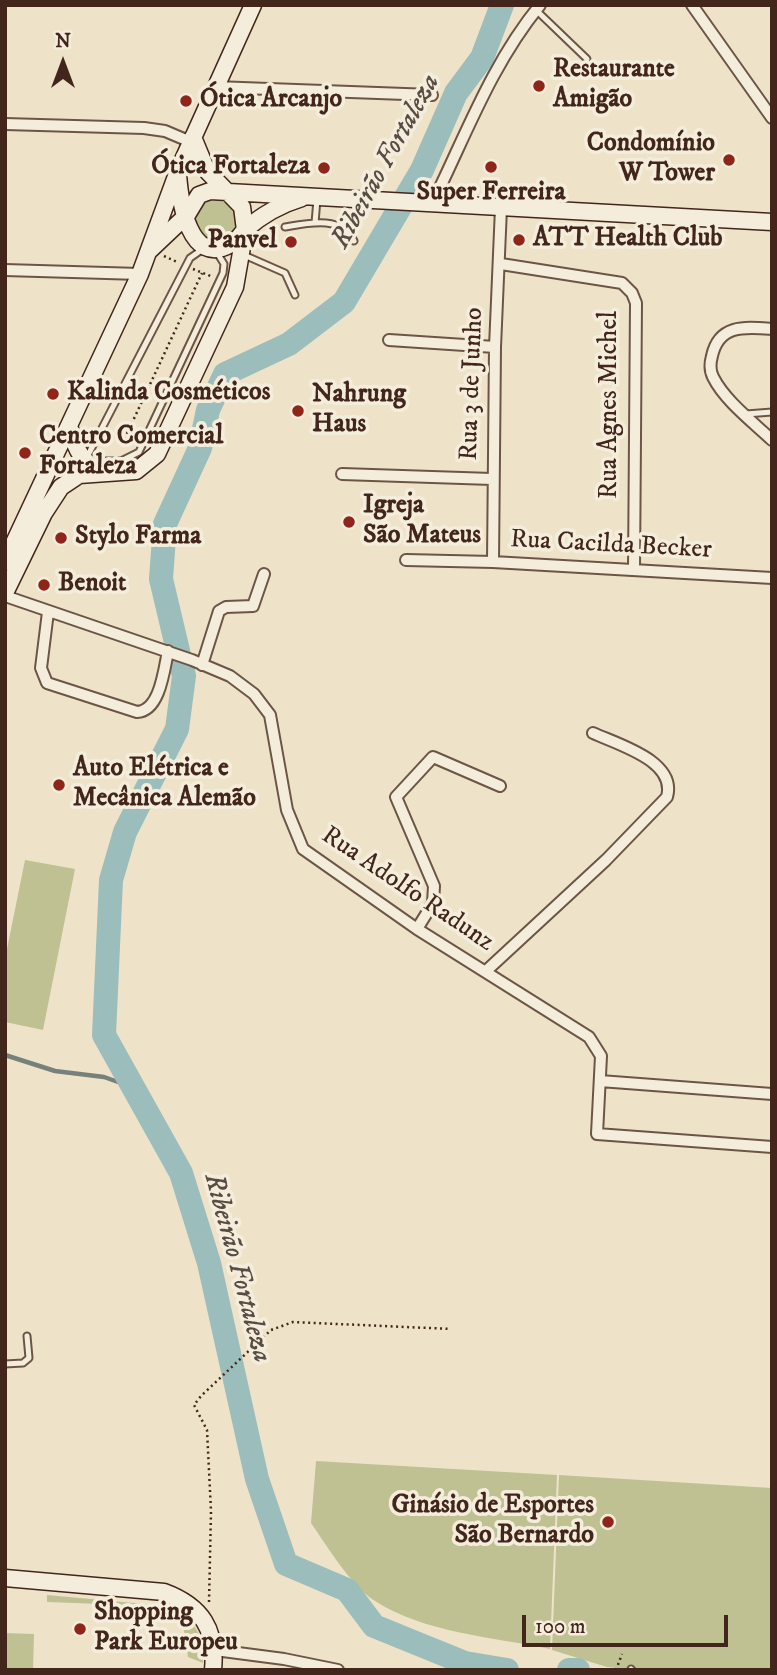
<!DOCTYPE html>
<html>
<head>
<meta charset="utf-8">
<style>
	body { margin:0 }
	#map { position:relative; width:777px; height:1675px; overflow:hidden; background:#eee3c9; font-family:"IM FELL DW Pica",serif }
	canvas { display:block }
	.frame { position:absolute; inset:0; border:7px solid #42261b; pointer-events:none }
	.north { position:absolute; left:28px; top:28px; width:70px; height:70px; -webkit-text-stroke:5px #f4eddc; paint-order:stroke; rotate:0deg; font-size:19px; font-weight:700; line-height:28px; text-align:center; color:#42261b }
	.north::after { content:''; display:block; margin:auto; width:24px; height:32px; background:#42261b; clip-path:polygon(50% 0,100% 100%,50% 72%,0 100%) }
	.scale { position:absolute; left:522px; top:1615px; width:206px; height:32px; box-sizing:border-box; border:4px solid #42261b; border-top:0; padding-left:9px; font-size:21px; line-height:24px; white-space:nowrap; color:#42261b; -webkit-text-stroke:5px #f4eddc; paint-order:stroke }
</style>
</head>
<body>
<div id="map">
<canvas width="777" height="1675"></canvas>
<div class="frame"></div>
<div class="north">N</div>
<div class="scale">100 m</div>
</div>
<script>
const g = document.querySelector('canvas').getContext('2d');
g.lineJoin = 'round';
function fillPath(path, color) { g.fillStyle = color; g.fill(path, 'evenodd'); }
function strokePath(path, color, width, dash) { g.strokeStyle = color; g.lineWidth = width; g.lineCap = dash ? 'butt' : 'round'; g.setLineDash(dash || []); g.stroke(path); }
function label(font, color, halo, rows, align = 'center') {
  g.font = font + ' "IM FELL DW Pica",serif'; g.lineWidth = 7; g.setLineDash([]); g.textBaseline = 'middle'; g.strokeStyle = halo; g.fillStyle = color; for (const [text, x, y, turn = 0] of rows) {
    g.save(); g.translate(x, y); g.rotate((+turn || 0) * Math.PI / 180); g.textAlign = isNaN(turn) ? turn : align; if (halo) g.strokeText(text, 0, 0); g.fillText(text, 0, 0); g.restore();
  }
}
const green = new Path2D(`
	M196 220a20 20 0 1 1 40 0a20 20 0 1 1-40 0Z
	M25,860L75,869L43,1030L5,1022V959Z
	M316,1461L557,1475L550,1649C493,1637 425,1633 375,1601C351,1586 327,1546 311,1523Z
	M559,1475L772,1488V1670H638L607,1667L552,1650Z
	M47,1595L156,1605C187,1610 207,1631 203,1663L188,1657L183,1624L174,1612L155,1606L47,1602Z
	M5,1633L34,1634L33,1670H5Z`);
const stream = new Path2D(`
	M5,1055L55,1071L104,1077L135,1088`);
const river = new Path2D(`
	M502,5L482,58L456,93L422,170L344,302L289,344L225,374L208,410L200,448L165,524L161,579L184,676L177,729L125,832L111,880L104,1035L181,1173L209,1263L257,1479L286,1564L347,1590L374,1626L465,1663L507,1670
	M569,1670H578`);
const path = new Path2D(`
	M164,256L177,262
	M193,269L213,277
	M110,434L124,440L202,273
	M209,1602L211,1511L207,1430L194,1405L201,1396L271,1330L293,1322L451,1329
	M616,1670L622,1654`);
const lane = new Path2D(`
	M536,10L587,59
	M315,223L317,199
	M285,227C308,223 342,215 354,241
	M244,255L285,273L295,295
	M746,414L772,412
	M86,459L190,258L203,249
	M93,461H121L139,452L223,273L224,264L216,251
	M5,1364L23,1363L29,1358L27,1336
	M631,1669L632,1670`);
const street = new Path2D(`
	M692,5L772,118
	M215,87L432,95
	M5,124L144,128L165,131L191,142
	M432,204C466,135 491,65 540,5
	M501,264L622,283L632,293L636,303L634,570
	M5,270L140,274
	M772,329C745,327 719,324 712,356C710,363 710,371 713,377C725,401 753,422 772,440
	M389,340L495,347
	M342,474L492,479
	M406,560L493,562L772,578
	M493,562L495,347L501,208
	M5,596L192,660L230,676L254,694L270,715L287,810L303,849L417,929L589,1037L601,1056L597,1134L772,1147
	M48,612L41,668L47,683L137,712C160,711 164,670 168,651
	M202,665L219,611L226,607L253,606L264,574
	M417,929L433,903L434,886L396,797L433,757L500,786
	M486,971L606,860L667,797C677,761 619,745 593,733
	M600,1081L772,1094
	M215,1650L284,1659L338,1670`);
const secondary = new Path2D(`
	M178,174C180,201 189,268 231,244C238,241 240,234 246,229C262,215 282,204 302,198
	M150,250L187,215L199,195L210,191L772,222
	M70,429C76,450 82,463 103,473
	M5,562L140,274L178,171L253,5
	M5,593L44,513L61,487L79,475L136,471L157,454L235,287L245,230L242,207L207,171L193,137
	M5,1578L164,1592C202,1606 217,1630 213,1670`);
const markers = [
	[539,86,7,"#8f2418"],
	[186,101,7,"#8f2418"],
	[729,160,7,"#8f2418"],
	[491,167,7,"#8f2418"],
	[324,168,7,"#8f2418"],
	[519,240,7,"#8f2418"],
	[291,242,7,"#8f2418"],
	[53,394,7,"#8f2418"],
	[298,411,7,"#8f2418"],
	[25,453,7,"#8f2418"],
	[349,522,7,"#8f2418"],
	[61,538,7,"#8f2418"],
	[44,585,7,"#8f2418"],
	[59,785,7,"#8f2418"],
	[608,1522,7,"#8f2418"],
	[80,1629,7,"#8f2418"]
];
const poiNames = [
	["Restaurante",553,71],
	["Amigão",553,101],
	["Ótica Arcanjo",200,101],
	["Condomínio",715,145,"right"],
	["W Tower",715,175,"right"],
	["Ótica Fortaleza",310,168,"right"],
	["Super Ferreira",491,194,"center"],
	["ATT Health Club",533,240],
	["Panvel",277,242,"right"],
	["Kalinda Cosméticos",67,394],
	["Nahrung",312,396],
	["Haus",312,426],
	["Centro Comercial",39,438],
	["Fortaleza",39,468],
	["Igreja",363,507],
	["São Mateus",363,537],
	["Stylo Farma",75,538],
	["Benoit",58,585],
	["Auto Elétrica e",73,770],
	["Mecânica Alemão",73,800],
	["Ginásio de Esportes",594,1507,"right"],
	["São Bernardo",594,1537,"right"],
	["Shopping",94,1614],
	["Park Europeu",94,1644]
];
const streetNames = [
	["Rua 3 de Junho",473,384,-88],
	["Rua Agnes Michel",611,405,-90],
	["Rua Cacilda Becker",611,546,3],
	["Rua Adolfo Radunz",407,890,34]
];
const waterNames = [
	["Ribeirão Fortaleza",387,162,-61],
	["Ribeirão Fortaleza",236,1268,75]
];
fillPath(green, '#bfc192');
strokePath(stream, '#77817c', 4.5);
strokePath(river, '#9bbdbc', 24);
strokePath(lane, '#6d5546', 9);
strokePath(street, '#6d5546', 14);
strokePath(secondary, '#42261b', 19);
strokePath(path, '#42261b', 2.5, [2, 3.5]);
strokePath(lane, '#f4eddc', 5);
strokePath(street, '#f4eddc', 10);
strokePath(secondary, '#f4eddc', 16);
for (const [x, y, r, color] of markers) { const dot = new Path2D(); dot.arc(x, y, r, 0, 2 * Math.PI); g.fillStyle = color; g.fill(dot); strokePath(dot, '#f4eddc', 2.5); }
label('bold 26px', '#42261b', '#f4eddc', poiNames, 'left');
label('26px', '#42261b', '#f4eddc', streetNames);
label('italic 28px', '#584c43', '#f4eddc', waterNames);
</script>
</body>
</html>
